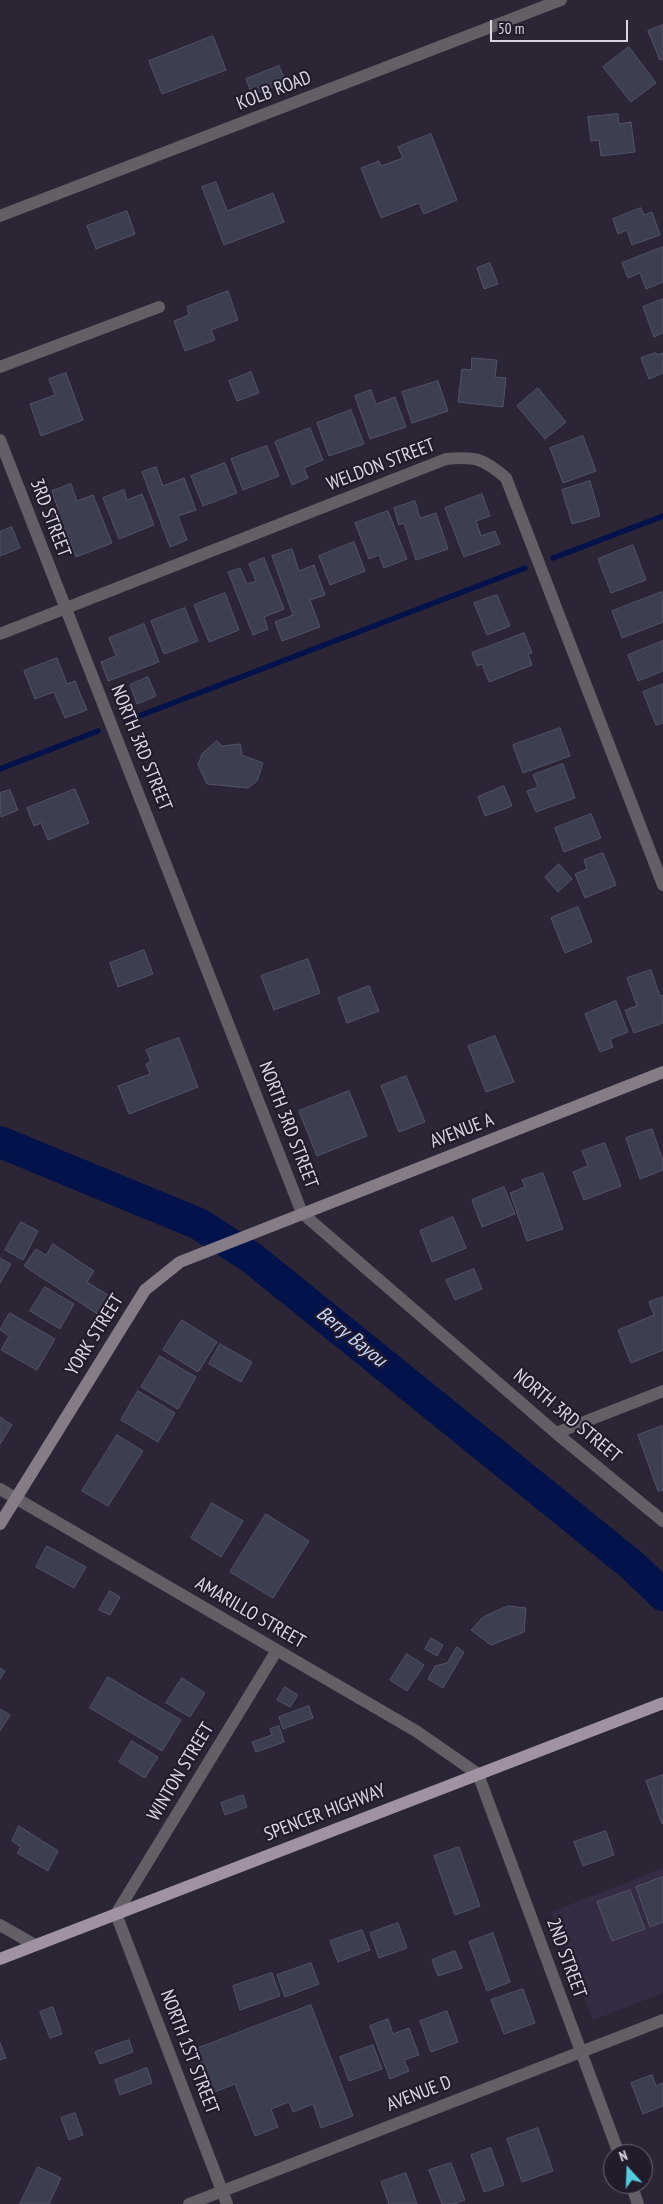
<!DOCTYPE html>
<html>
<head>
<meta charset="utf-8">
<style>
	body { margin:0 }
	#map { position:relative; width:663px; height:2204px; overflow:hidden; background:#2b2536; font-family:"PT Sans Narrow",sans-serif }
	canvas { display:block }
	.north { position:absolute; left:603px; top:2144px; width:50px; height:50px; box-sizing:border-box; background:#221b2c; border:1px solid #6c6675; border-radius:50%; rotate:340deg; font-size:14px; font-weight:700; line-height:20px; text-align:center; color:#dad6e2 }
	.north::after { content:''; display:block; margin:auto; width:18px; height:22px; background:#53cbdc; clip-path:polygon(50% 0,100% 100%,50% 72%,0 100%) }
	.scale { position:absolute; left:490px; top:20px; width:138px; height:22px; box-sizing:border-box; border:2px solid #dad6e2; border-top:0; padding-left:6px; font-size:15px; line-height:18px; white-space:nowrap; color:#dad6e2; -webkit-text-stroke:4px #221b2c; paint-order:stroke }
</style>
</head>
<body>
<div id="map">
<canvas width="663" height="2204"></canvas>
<div class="north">N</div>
<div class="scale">50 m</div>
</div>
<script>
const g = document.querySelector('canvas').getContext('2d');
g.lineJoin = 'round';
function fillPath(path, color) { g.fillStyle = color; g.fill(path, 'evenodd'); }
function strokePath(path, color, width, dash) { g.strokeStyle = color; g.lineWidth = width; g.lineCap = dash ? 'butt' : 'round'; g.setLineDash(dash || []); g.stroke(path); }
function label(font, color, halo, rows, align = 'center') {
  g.font = font + ' "PT Sans Narrow",sans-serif'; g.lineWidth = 4.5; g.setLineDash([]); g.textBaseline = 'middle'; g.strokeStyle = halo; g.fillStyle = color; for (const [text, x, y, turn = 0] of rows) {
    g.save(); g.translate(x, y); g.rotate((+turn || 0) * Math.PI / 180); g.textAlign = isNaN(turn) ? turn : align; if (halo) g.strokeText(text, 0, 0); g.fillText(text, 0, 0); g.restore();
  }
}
const built = new Path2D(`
	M663,1868V1993L593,2020L551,1912Z`);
const stream = new Path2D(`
	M553,558L663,516
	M126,721L525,568
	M0,769L98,731`);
const river = new Path2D(`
	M0,1142L199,1224L252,1258L633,1566L663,1595`);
const building = new Path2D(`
	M663,25V59L660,60L648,31Z
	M213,36L226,70L162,94L149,61Z
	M629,47L656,83L631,102L603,67Z
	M279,66L286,82L252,95L246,79Z
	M618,114L619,124L631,122L635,152L601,156L599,140L591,141L588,117Z
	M431,134L457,200L424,214L419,203L381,218L361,168L379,161L381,166L403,158L398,147Z
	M216,182L227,211L273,193L284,222L224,245L202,187Z
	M641,208L644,215L652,212L660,235L632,245L627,230L618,234L613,219Z
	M127,211L135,234L96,249L87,226Z
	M663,247V282L646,289L640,273L628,278L622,263Z
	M490,263L498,284L484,289L477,268Z
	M228,291L238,320L211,330L215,340L185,351L174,321L189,315L187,307Z
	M663,299V333L654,337L643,307Z
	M656,353L657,355L663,353V373L649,379L641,358Z
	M472,358L497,360L495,377L506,378L503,407L458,402L462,369L471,370Z
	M251,372L259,393L237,401L229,381Z
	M66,373L83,420L41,436L30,404L55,395L49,379Z
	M438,381L448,411L412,423L402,392Z
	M538,388L566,422L545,439L517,406Z
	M371,390L376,404L395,397L406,427L370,439L355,396Z
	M351,410L364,444L329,456L317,423Z
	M310,428L323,460L304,468L308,478L292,485L275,442Z
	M583,436L596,471L563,483L550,448Z
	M267,446L279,476L243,490L231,459Z
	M225,463L237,493L203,506L191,476Z
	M156,467L163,486L184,478L196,510L178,516L187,540L170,547L142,472Z
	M590,481L600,516L572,524L562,490Z
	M71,484L77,501L93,495L112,543L76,557L65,528L51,534L44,514L58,509L52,491Z
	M124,490L127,500L142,494L154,525L119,539L103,498Z
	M482,494L490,516L476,521L481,536L495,531L500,544L464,557L445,508Z
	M415,501L420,518L436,513L448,549L416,560L404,523L399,525L394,508Z
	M388,511L407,559L384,568L379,555L369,559L355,523Z
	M12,527L20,548L0,556V532Z
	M354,542L365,571L330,585L319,556Z
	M633,545L646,580L611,593L598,559Z
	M292,549L299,571L314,565L325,595L310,600L320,627L282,641L275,622L293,615L272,556Z
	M264,558L284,609L264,617L268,629L253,635L228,572L240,568L247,584L256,581L249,564Z
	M662,592L663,622L622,638L612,611Z
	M225,593L239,630L209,642L194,605Z
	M497,595L510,626L487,635L474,603Z
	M185,608L198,641L164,654L151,621Z
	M144,624L159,662L108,681L101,662L116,656L109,638Z
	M524,633L532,653L528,654L532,665L489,682L482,664L477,666L472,653Z
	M663,641V671L638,681L628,655Z
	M57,658L67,684L75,681L87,710L65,718L54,692L35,699L24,671Z
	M148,677L156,696L137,704L130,685Z
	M663,684V723L656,725L643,692Z
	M560,728L570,756L523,773L513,745Z
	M217,741L222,746L240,744L242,755L263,763L257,781L248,788L207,784L198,765L202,754Z
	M563,764L575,798L536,812L527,791L538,787L533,775Z
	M504,786L512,806L485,816L478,797Z
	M75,789L89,823L48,840L41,823L34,826L27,808Z
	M10,790L18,810L1,817L0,793Z
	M591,814L601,838L564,852L555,828Z
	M603,853L616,885L585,898L575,874L587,869L584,860Z
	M559,864L572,879L558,892L545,877Z
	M578,907L592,942L565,953L551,918Z
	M144,950L153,974L118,987L110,963Z
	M308,959L320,993L274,1010L261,976Z
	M651,970L660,996L663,995V1023L634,1033L625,1010L637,1006L627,978Z
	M369,986L379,1011L347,1023L338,998Z
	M616,1001L628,1032L610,1039L613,1047L600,1052L585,1014Z
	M495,1036L514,1082L486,1092L468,1046Z
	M179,1038L198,1087L129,1114L118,1086L150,1074L146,1064L151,1061L146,1050Z
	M406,1076L425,1122L399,1132L381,1086Z
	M349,1091L367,1136L317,1156L299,1111Z
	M652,1129L663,1161V1170L640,1179L626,1138Z
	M605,1143L621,1186L584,1200L573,1172L588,1166L582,1151Z
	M543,1173L563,1229L527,1241L510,1193L525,1187L522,1180Z
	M504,1187L515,1214L482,1227L472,1200Z
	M453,1217L466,1248L432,1262L420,1231Z
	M21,1222L38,1231L23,1260L5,1250Z
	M53,1244L94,1271L87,1282L111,1297L99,1315L24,1266L36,1249L46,1255Z
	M0,1258L11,1264L0,1283Z
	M474,1269L482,1289L455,1300L446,1280Z
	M45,1287L74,1304L60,1329L30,1311Z
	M663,1297V1350L631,1363L618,1330L654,1315L649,1302Z
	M10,1313L55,1339L37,1370L1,1350L9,1336L0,1330Z
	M182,1320L217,1342L198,1372L163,1350Z
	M220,1344L252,1362L241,1382L209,1364Z
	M160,1356L196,1377L178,1409L141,1387Z
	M138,1391L175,1413L158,1442L121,1420Z
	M0,1417L12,1425L0,1444Z
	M662,1426L663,1490L658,1491L638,1435Z
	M117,1435L143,1451L108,1506L82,1491Z
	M212,1503L243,1521L221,1557L191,1538Z
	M266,1514L309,1541L273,1598L230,1572Z
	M47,1546L86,1567L74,1588L36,1567Z
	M110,1591L120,1597L110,1615L99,1610Z
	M508,1606L526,1608L524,1632L491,1645L471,1630L483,1617Z
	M431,1638L443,1645L437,1656L425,1649Z
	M457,1647L464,1652L443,1688L428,1679L435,1666L447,1663Z
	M407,1654L424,1665L407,1691L390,1680Z
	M0,1668L5,1671L0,1679Z
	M108,1677L181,1720L162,1751L90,1708Z
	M182,1678L205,1693L190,1717L166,1703Z
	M285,1687L298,1695L290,1707L277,1700Z
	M309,1706L313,1718L283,1729L279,1717Z
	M0,1709L10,1715L0,1731Z
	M279,1726L284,1742L256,1752L252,1742L272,1735L270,1729Z
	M132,1741L158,1757L145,1778L119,1762Z
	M663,1775V1823L662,1824L646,1781Z
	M243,1795L247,1807L225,1815L221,1803Z
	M19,1826L58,1851L48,1871L17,1853L21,1847L12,1841Z
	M606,1831L614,1855L583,1866L574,1842Z
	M459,1847L480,1906L455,1915L434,1856Z
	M663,1877V1922L650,1927L636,1887Z
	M630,1890L645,1929L612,1941L597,1902Z
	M398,1923L407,1948L379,1958L370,1933Z
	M362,1930L370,1950L338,1962L330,1941Z
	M493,1933L510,1982L487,1991L469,1942Z
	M455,1951L462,1968L438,1976L432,1960Z
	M311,1963L319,1984L285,1997L277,1975Z
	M272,1973L280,1996L240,2010L233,1986Z
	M523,1989L535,2023L504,2034L491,2000Z
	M311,2005L353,2116L321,2128L313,2104L293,2112L289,2102L271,2109L278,2127L255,2136L235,2084L212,2093L196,2049Z
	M53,2007L62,2034L50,2038L40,2012Z
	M447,2011L458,2042L431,2052L420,2021Z
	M388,2019L393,2034L409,2028L419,2055L404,2060L409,2071L390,2079L370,2026Z
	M129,2040L133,2052L100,2064L95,2052Z
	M0,2043L6,2058L0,2060Z
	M373,2045L382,2069L349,2081L340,2057Z
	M147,2068L152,2083L120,2095L115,2080Z
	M652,2075L656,2086L663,2083V2106L643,2114L631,2083Z
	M75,2113L83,2135L69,2140L61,2118Z
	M538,2128L553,2171L522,2182L507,2139Z
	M491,2148L504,2185L484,2192L471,2155Z
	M451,2163L465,2200L454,2204H442L429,2170Z
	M38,2167L61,2178L49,2204H20Z
	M406,2173L417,2204H389L381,2182Z`);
const street = new Path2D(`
	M0,216L561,0
	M0,367L159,307
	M0,440L302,1213L556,1433L663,1521
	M0,634L446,459C476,456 484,459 506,478L663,885
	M556,1433L663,1391
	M0,1489L416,1731L478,1774L619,2154
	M0,1925L35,1945
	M631,2184L638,2204
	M189,2204L663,2020
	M227,2204L116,1914L277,1650`);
const secondary = new Path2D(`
	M0,1524L145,1290L180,1262L663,1072`);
const primary = new Path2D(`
	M0,1959L663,1703`);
const streetNames = [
	["KOLB ROAD",274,91,-21],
	["WELDON STREET",381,465,-21],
	["3RD STREET",50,518,69],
	["NORTH 3RD STREET",141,748,68],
	["NORTH 3RD STREET",288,1125,69],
	["AVENUE A",462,1131,-21],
	["YORK STREET",95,1335,-58],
	["NORTH 3RD STREET",567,1416,40],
	["AMARILLO STREET",250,1613,30],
	["WINTON STREET",181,1772,-59],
	["SPENCER HIGHWAY",325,1813,-21],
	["2ND STREET",566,1958,70],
	["NORTH 1ST STREET",189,2052,69],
	["AVENUE D",419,2094,-21]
];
const waterNames = [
	["Berry Bayou",351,1337,39]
];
fillPath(built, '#352c44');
strokePath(stream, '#03124a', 5.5);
strokePath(river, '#03124a', 32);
fillPath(building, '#3e3e51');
strokePath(building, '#525367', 1);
strokePath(street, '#645e66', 12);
strokePath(secondary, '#867c88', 12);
strokePath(primary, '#a092a2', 12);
label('19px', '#dad6e2', '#221b2c', streetNames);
label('italic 20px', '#c6d8fd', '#221b2c', waterNames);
</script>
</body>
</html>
